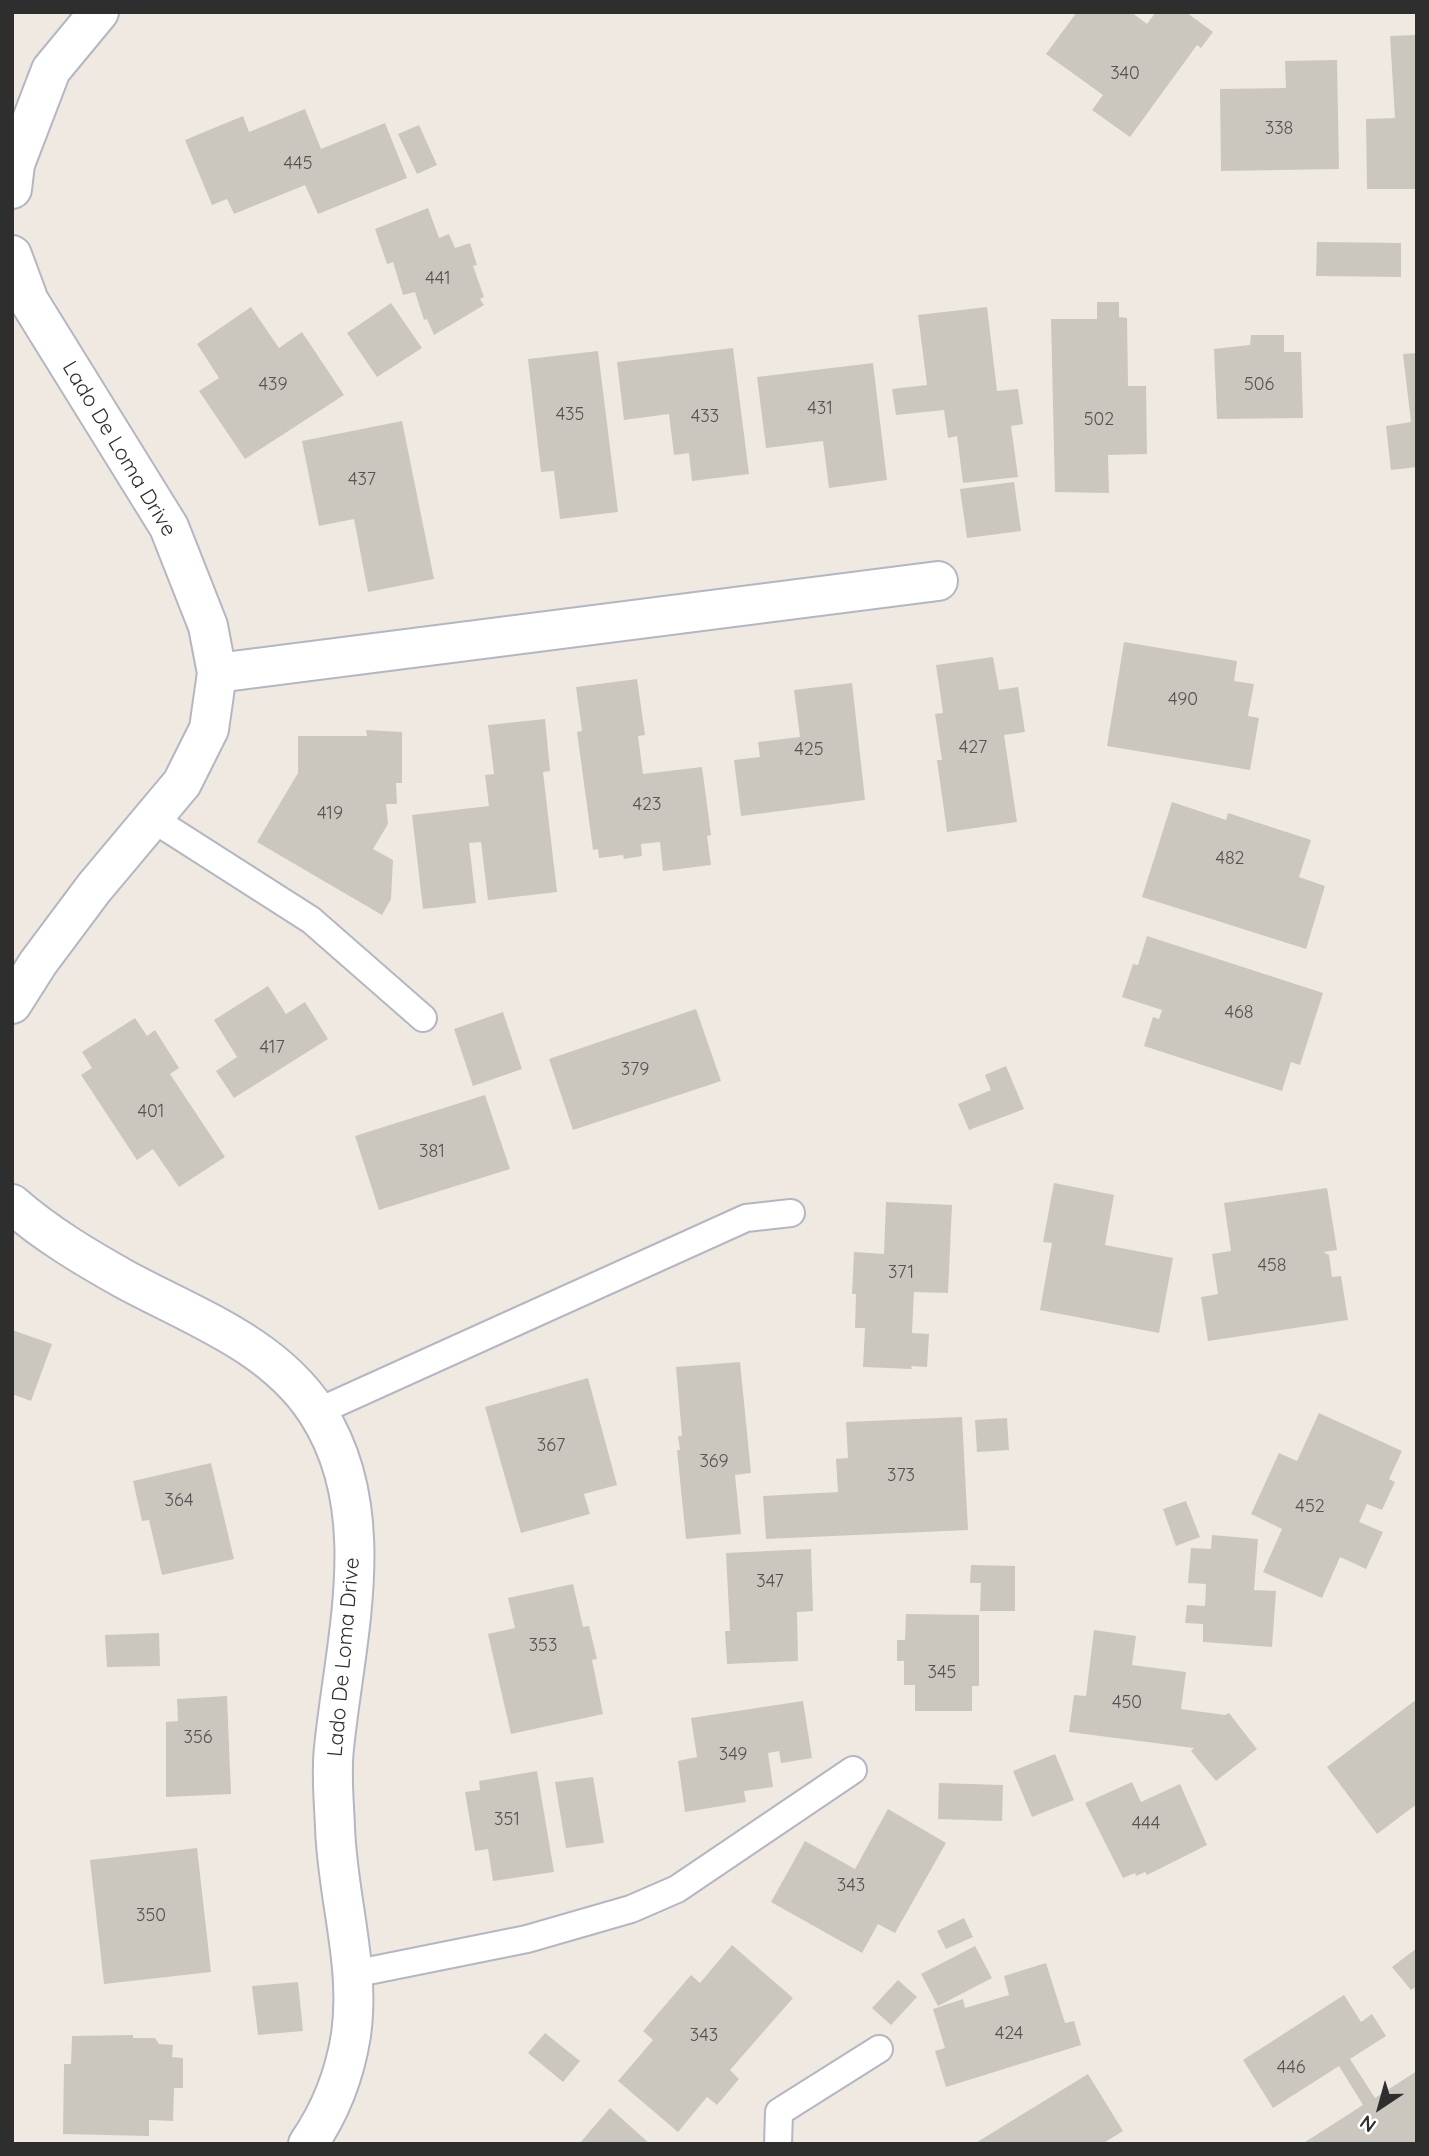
<!DOCTYPE html>
<html>
<head>
<meta charset="utf-8">
<style>
	body { margin:0 }
	#map { position:relative; width:1429px; height:2156px; overflow:hidden; background:#efe9e1; font-family:Quicksand,sans-serif }
	canvas { display:block }
	.frame { position:absolute; inset:0; border:14px solid #2e2e2e; pointer-events:none }
	.north { position:absolute; left:1345px; top:2072px; width:70px; height:70px; -webkit-text-stroke:5px #fff; paint-order:stroke; rotate:216deg; font-size:19px; font-weight:700; line-height:28px; text-align:center; color:#2e2e2e }
	.north::after { content:''; display:block; margin:auto; width:24px; height:32px; background:#2e2e2e; clip-path:polygon(50% 0,100% 100%,50% 72%,0 100%) }
</style>
</head>
<body>
<div id="map">
<canvas width="1429" height="2156"></canvas>
<div class="frame"></div>
<div class="north">N</div>
</div>
<script>
const g = document.querySelector('canvas').getContext('2d');
g.lineJoin = 'round';
function fillPath(path, color) { g.fillStyle = color; g.fill(path, 'evenodd'); }
function strokePath(path, color, width, dash) { g.strokeStyle = color; g.lineWidth = width; g.lineCap = dash ? 'butt' : 'round'; g.setLineDash(dash || []); g.stroke(path); }
function label(font, color, halo, rows, align = 'center') {
  g.font = font + ' Quicksand,sans-serif'; g.lineWidth = 6; g.setLineDash([]); g.textBaseline = 'middle'; g.strokeStyle = halo; g.fillStyle = color; for (const [text, x, y, turn = 0] of rows) {
    g.save(); g.translate(x, y); g.rotate((+turn || 0) * Math.PI / 180); g.textAlign = isNaN(turn) ? turn : align; if (halo) g.strokeText(text, 0, 0); g.fillText(text, 0, 0); g.restore();
  }
}
const building = new Path2D(`
	M1077,12H1131L1147,24L1156,12H1186L1213,32L1201,48L1197,45L1130,137L1092,110L1103,95L1046,54Z
	M1417,35V189H1367L1366,119L1395,118L1390,36Z
	M1337,60L1339,169L1221,171L1220,89L1286,88L1285,61Z
	M305,109L321,149L385,123L407,178L318,214L305,185L234,214L227,199L212,205L185,140L243,116L249,132Z
	M419,125L437,165L417,174L398,134Z
	M428,208L439,238L449,234L455,248L470,243L477,265L473,266L484,297L480,299L484,305L434,335L427,319L424,320L415,292L403,295L393,262L387,264L375,229Z
	M1317,242L1401,243V277L1316,276Z
	M1097,302H1119V317L1127,318L1128,386H1146L1147,454L1108,455L1109,493L1055,492L1051,319H1097Z
	M391,303L422,348L377,377L347,333Z
	M251,307L279,348L302,332L344,395L245,459L199,391L219,378L197,344Z
	M987,307L997,391L1018,389L1023,424L1011,426L1018,477L963,483L957,436L948,438L944,410L896,415L892,389L927,385L918,315Z
	M1251,335H1284V352H1301L1303,418L1217,419L1214,349L1250,345Z
	M733,348L749,474L692,481L689,453L674,455L669,414L624,420L617,362Z
	M598,351L618,512L560,519L554,471L541,472L528,359Z
	M1417,353V467L1391,470L1386,426L1411,422L1403,354Z
	M873,363L887,480L829,488L823,441L766,448L757,377Z
	M402,421L434,579L368,592L354,519L319,526L302,441Z
	M1014,482L1021,531L967,538L960,489Z
	M1124,642L1237,661L1234,681L1254,684L1248,716L1259,718L1250,770L1107,746Z
	M993,657L999,690L1018,687L1025,732L1004,735L1017,822L947,832L937,760H942L935,714L943,713L936,665Z
	M637,679L645,735L638,736L643,774L702,767L711,835L707,836L711,865L663,871L660,842L641,844L642,856L624,859L623,855L599,858L598,849L593,850L577,732L582,731L576,687Z
	M852,683L865,800L741,816L734,760L760,757L758,742L800,737L794,690Z
	M545,719L550,771L543,772L557,892L488,900L481,842L469,843L476,903L423,909L412,815L489,806L485,775L494,774L488,725Z
	M366,730L402,732V783H396L397,804H386L388,824L373,849L393,860L391,899L382,915L257,842L298,773V736H367Z
	M1172,802L1226,820L1228,813L1311,840L1299,877L1325,886L1306,949L1142,897Z
	M1147,936L1323,993L1300,1065L1291,1062L1282,1091L1144,1046L1153,1017L1159,1019L1162,1010L1122,997L1133,964L1138,965Z
	M268,986L286,1014L305,1002L328,1039L234,1098L216,1071L237,1057L214,1020Z
	M696,1009L721,1081L573,1130L549,1059Z
	M503,1012L522,1069L473,1086L454,1029Z
	M135,1018L147,1036L155,1030L179,1068L170,1074L225,1157L179,1187L153,1149L137,1160L81,1075L92,1068L82,1052Z
	M1006,1066L1024,1109L969,1130L958,1104L991,1090L985,1075Z
	M485,1095L510,1169L379,1210L355,1136Z
	M1054,1183L1114,1195L1105,1245L1173,1258L1159,1333L1040,1310L1052,1243L1043,1242Z
	M1327,1188L1337,1250L1323,1252L1329,1255L1332,1277L1341,1276L1348,1320L1208,1341L1201,1297L1218,1294L1212,1254L1231,1251L1224,1203Z
	M886,1202L952,1205L948,1293L914,1292L912,1333L929,1334L927,1367L911,1366L912,1369L863,1367L865,1328H855L856,1294H852L854,1252L884,1254Z
	M12,1330L52,1344L31,1401L12,1394Z
	M740,1362L751,1473L735,1475L741,1534L686,1539L677,1450H680L678,1436H682L676,1367Z
	M588,1378L617,1485L584,1494L590,1514L521,1533L485,1407Z
	M1319,1413L1402,1451L1389,1479L1395,1482L1382,1510L1367,1504L1359,1522L1383,1532L1366,1569L1340,1557L1322,1598L1263,1572L1282,1529L1251,1514L1279,1453L1297,1461Z
	M962,1417L968,1530L766,1539L763,1496L838,1492L836,1459L848,1458L846,1422Z
	M1007,1418L1009,1450L977,1452L975,1420Z
	M211,1463L234,1559L162,1575L149,1520L142,1521L133,1481Z
	M1186,1501L1200,1537L1176,1546L1163,1509Z
	M1212,1535L1258,1539L1254,1590L1276,1591L1272,1647L1203,1642V1624L1185,1623L1187,1605L1205,1606L1206,1584L1188,1583L1191,1548L1211,1549Z
	M811,1549L813,1611L797,1612L798,1661L727,1664L725,1631H730L726,1553Z
	M971,1565L1015,1566V1611H980L981,1583H970Z
	M573,1584L583,1627L589,1626L597,1659L592,1660L603,1714L511,1734L488,1634L515,1628L508,1598Z
	M906,1614L979,1615V1686H972V1711H915V1685H904V1661H897V1640H905Z
	M1094,1630L1136,1636L1132,1665L1186,1672L1181,1709L1225,1715L1229,1713L1257,1749L1216,1781L1191,1751L1194,1748L1069,1732L1074,1695L1086,1696Z
	M159,1633L160,1666L107,1667L105,1635Z
	M227,1696L231,1794L166,1797V1722L178,1721L177,1699Z
	M1417,1699V1804L1377,1834L1327,1767Z
	M803,1701L812,1758L781,1763L779,1751L768,1753L773,1787L744,1791L746,1802L685,1812L678,1761L697,1757L691,1718Z
	M1055,1754L1074,1800L1032,1817L1013,1771Z
	M537,1771L554,1872L493,1881L488,1849L475,1851L465,1792L480,1790L479,1781Z
	M593,1777L604,1843L566,1848L555,1782Z
	M1132,1782L1141,1802L1180,1784L1207,1845L1147,1875L1145,1872L1136,1876L1135,1873L1123,1878L1085,1803Z
	M939,1783L1003,1785L1002,1821L938,1819Z
	M888,1809L946,1843L895,1933L878,1924L862,1953L771,1902L805,1841L855,1869Z
	M197,1848L211,1972L104,1984L90,1860Z
	M964,1918L973,1937L946,1949L937,1931Z
	M732,1945L793,1998L730,2070L739,2079L717,2105L707,2097L678,2132L618,2081L653,2040L643,2031L691,1975L700,1983Z
	M975,1946L992,1978L938,2006L921,1974Z
	M1417,1948V1986L1411,1990L1392,1967Z
	M1046,1963L1065,2023L1074,2021L1081,2045L946,2087L935,2051L945,2048L933,2009L963,1999L965,2008L1009,1995L1004,1976Z
	M898,1980L917,1997L891,2025L872,2008Z
	M298,1982L303,2031L258,2035L252,1986Z
	M1344,1995L1361,2022L1372,2014L1386,2036L1350,2059L1375,2098L1417,2071V2144H1302L1363,2105L1339,2066L1273,2108L1243,2060Z
	M545,2033L580,2061L563,2082L528,2053Z
	M133,2035V2038H155L159,2044L173,2045L172,2057L183,2058V2088H174L173,2121L149,2120V2136L63,2134L64,2064H71L72,2036Z
	M1088,2074L1123,2131L1102,2144H974Z
	M610,2108L650,2144H579Z`);
const service = new Path2D(`
	M153,819L311,920L423,1018
	M317,1412L746,1218L791,1213
	M353,1974L527,1939L631,1909L677,1889L853,1770
	M778,2144L779,2112L879,2049`);
const minor = new Path2D(`
	M217,673L938,581`);
const tertiary = new Path2D(`
	M12,189L15,164L51,70L99,12
	M12,255L29,301L169,527L208,626L217,673L209,729L182,783L94,888L38,963L12,1004
	M12,1204C46,1234 85,1257 124,1279C192,1316 273,1344 317,1412C382,1512 345,1639 334,1748C331,1774 334,1801 335,1827C337,1896 361,1965 351,2035C345,2073 330,2112 308,2144`);
const numberNames = [
	["340",1125,74],
	["338",1279,129],
	["445",298,164],
	["441",438,279],
	["439",273,385],
	["506",1259,385],
	["431",820,409],
	["435",570,415],
	["433",705,417],
	["502",1099,420],
	["437",362,480],
	["490",1183,700],
	["427",973,748],
	["425",809,750],
	["423",647,805],
	["419",330,814],
	["482",1230,859],
	["468",1239,1013],
	["417",272,1048],
	["379",635,1070],
	["401",151,1112],
	["381",432,1152],
	["458",1272,1266],
	["371",901,1273],
	["367",551,1446],
	["369",714,1462],
	["373",901,1476],
	["364",179,1501],
	["452",1310,1507],
	["347",770,1582],
	["353",543,1646],
	["345",942,1673],
	["450",1127,1703],
	["356",198,1738],
	["349",733,1755],
	["351",507,1820],
	["444",1146,1824],
	["343",851,1886],
	["350",151,1916],
	["424",1009,2034],
	["343",704,2036],
	["446",1291,2068]
];
const streetNames = [
	["Lado De Loma Drive",119,449,59],
	["Lado De Loma Drive",344,1657,-85]
];
fillPath(building, '#cbc7bf');
strokePath(service, '#b4b7c1', 30);
strokePath(minor, '#b4b7c1', 42);
strokePath(tertiary, '#b4b7c1', 42);
strokePath(service, '#fff', 26);
strokePath(minor, '#fff', 38);
strokePath(tertiary, '#fff', 38);
label('18px', '#555452', null, numberNames);
label('21px', '#2e2e2e', '#fff', streetNames);
</script>
</body>
</html>
